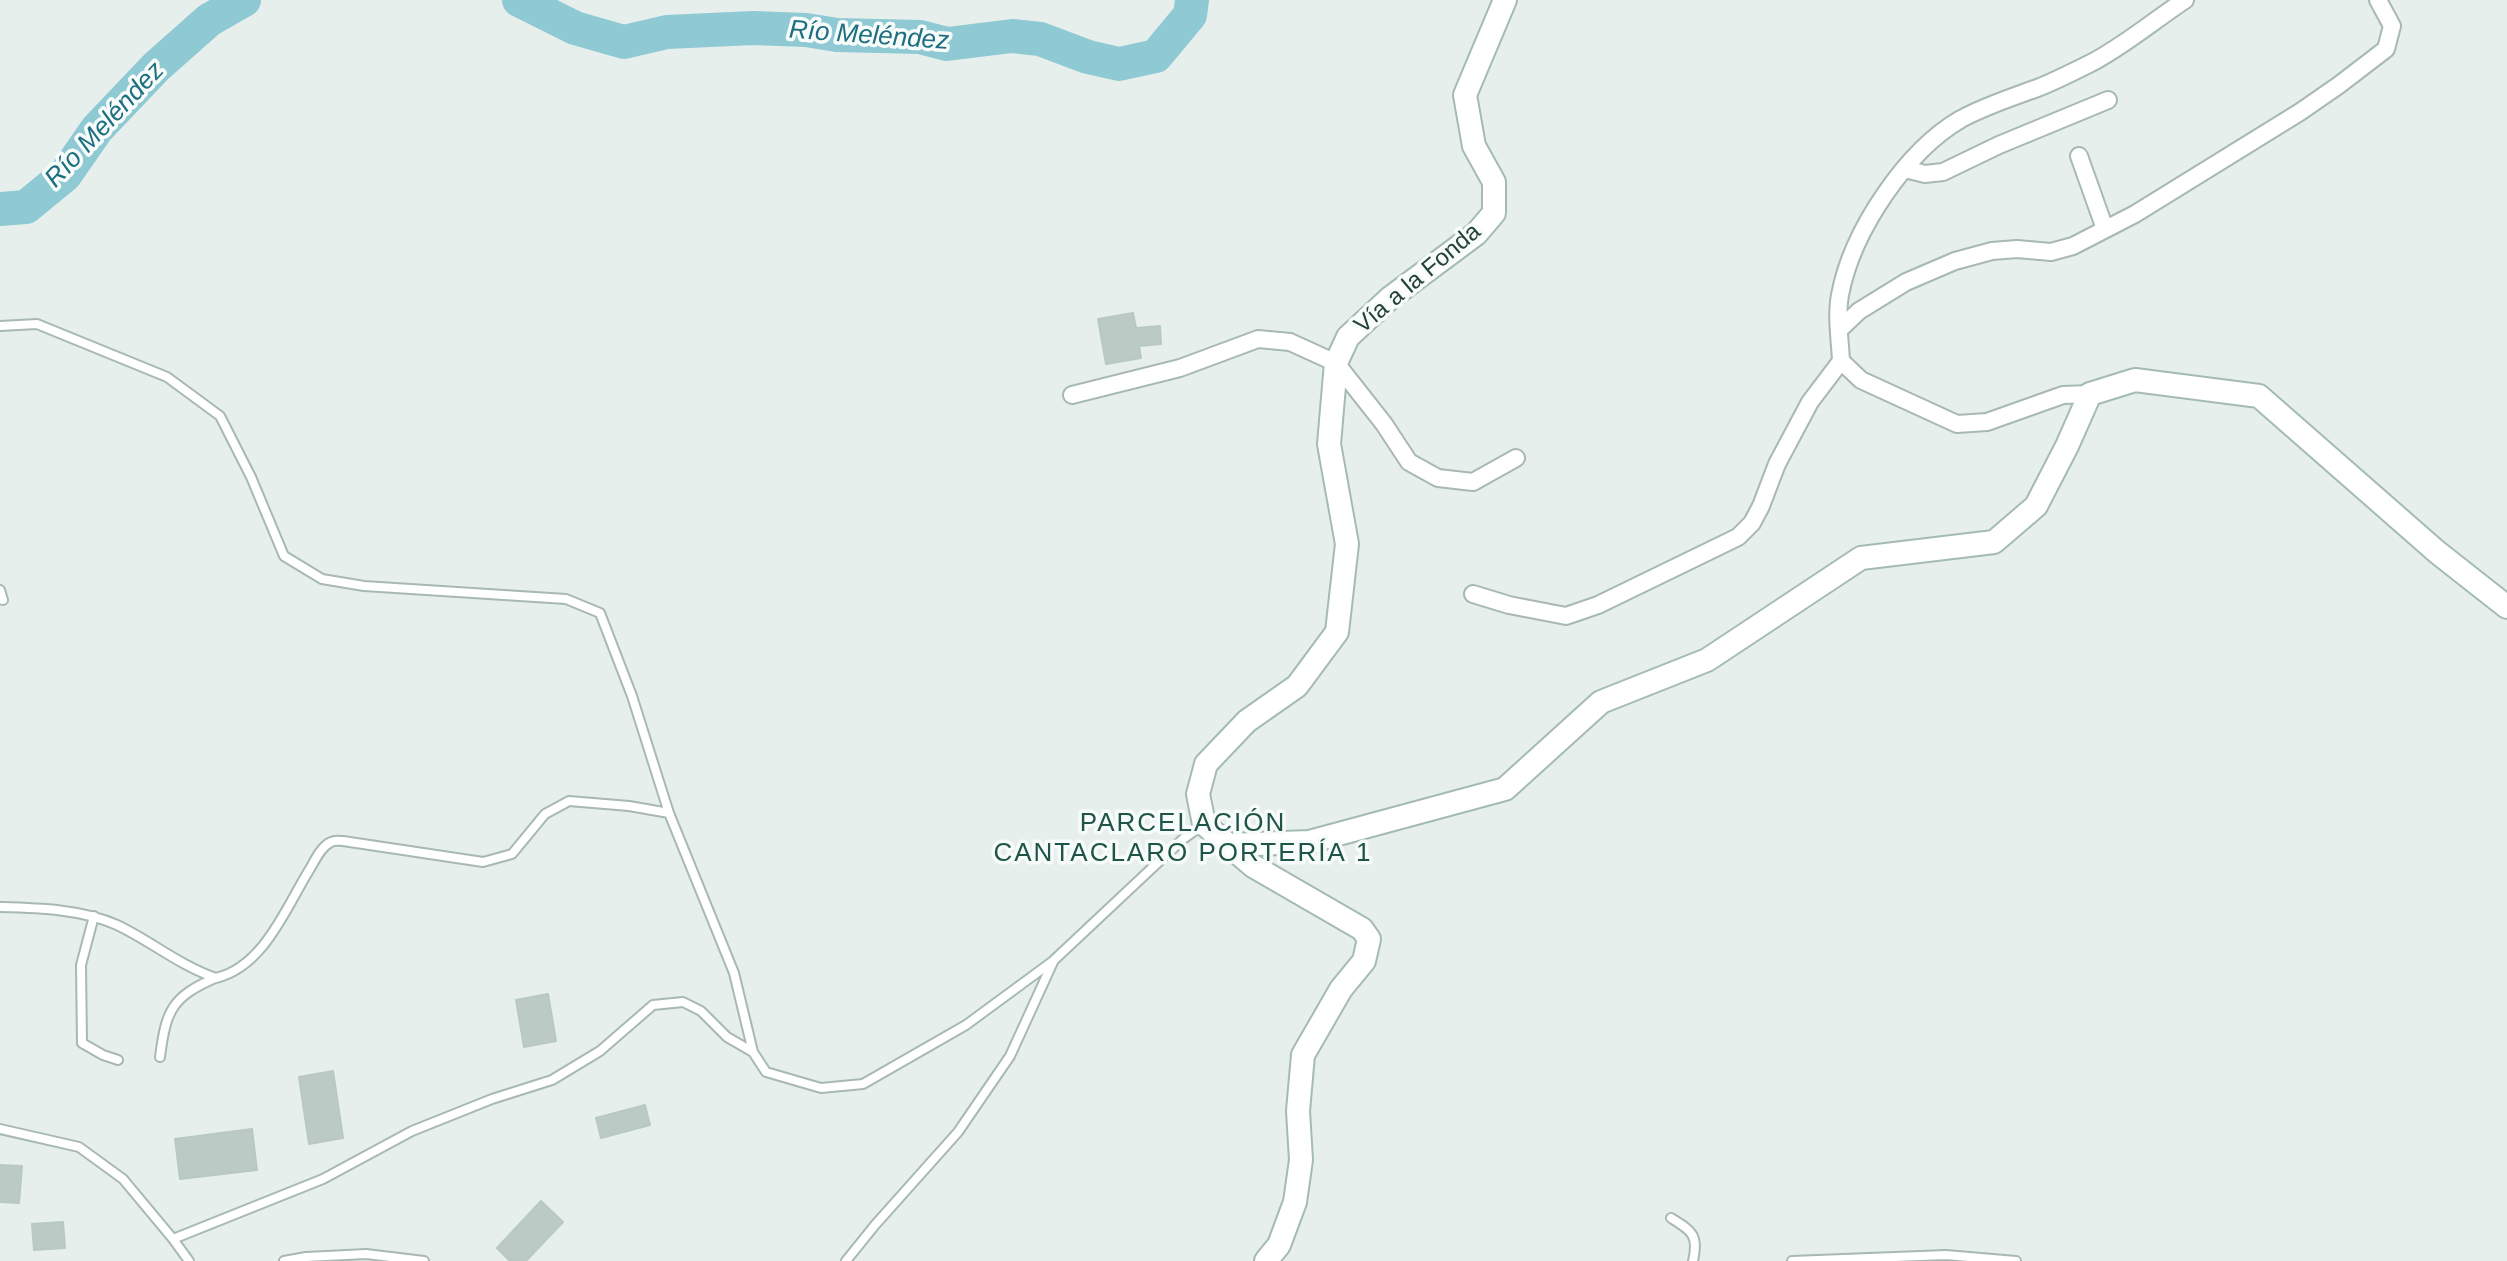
<!DOCTYPE html>
<html>
<head>
<meta charset="utf-8">
<style>
	body { margin:0 }
	canvas { display:block; background:#e6efeb }
</style>
</head>
<body>
<canvas width="2507" height="1261"></canvas>
<script>
const g = document.querySelector('canvas').getContext('2d');
g.lineJoin = 'round';
function strokePath(path, color, width, dash) { g.strokeStyle = color; g.lineWidth = width; g.lineCap = dash ? 'butt' : 'round'; g.setLineDash(dash || []); g.stroke(path); }
function fillPath(path, color) { g.fillStyle = color; g.fill(path, 'evenodd'); }
function label(font, color, halo, rows, align = 'center') {
  g.font = font + ' Helvetica,sans-serif'; g.lineWidth = 7; g.setLineDash([]); g.textBaseline = 'middle'; g.strokeStyle = halo; g.fillStyle = color; for (const [text, x, y, turn = 0] of rows) {
    g.save(); g.translate(x, y); g.rotate((+turn || 0) * Math.PI / 180); g.textAlign = isNaN(turn) ? turn : align; if (halo) g.strokeText(text, 0, 0); g.fillText(text, 0, 0); g.restore();
  }
}
const river = new Path2D(`
	M519,0L575,28L624,42L667,32L753,28L806,30L837,35L920,37L947,44L1012,36L1040,39L1088,57L1119,64L1156,56L1190,15L1192,0
	M0,209L26,207L65,175L97,129L156,67L209,20L244,0`);
const building = new Path2D(`
	M1133,313L1136,328L1160,326L1161,344L1139,346L1141,358L1106,364L1098,319Z
	M548,994L556,1041L524,1047L516,1000Z
	M333,1071L343,1138L309,1144L299,1077Z
	M645,1105L650,1125L601,1138L596,1118Z
	M252,1129L257,1170L180,1179L175,1139Z
	M0,1165L22,1166L19,1203L0,1202Z
	M541,1201L563,1222L526,1261H510L497,1248Z
	M63,1222L65,1248L34,1250L32,1224Z`);
const lane = new Path2D(`
	M0,326L37,324L167,377L220,416L251,477L284,556L322,579L364,586L566,599L600,613L632,696L669,813L734,973L753,1052L766,1072L821,1088L863,1084L966,1025L1053,961L1183,839L1204,824
	M0,590L3,600
	M0,907C38,908 82,909 117,925C151,941 180,966 216,978C263,967 285,910 308,872C314,863 320,847 331,842C335,840 339,841 343,841L483,862L512,854L545,814L569,801L629,806L669,813
	M94,916L81,965L82,1043L103,1055L118,1060
	M160,1057C166,1010 172,997 215,978
	M0,1129L79,1147L123,1179L173,1239
	M1671,1218C1692,1231 1699,1235 1693,1261
	M189,1261L173,1239L323,1179L412,1131L492,1099L552,1080L600,1051L653,1005L683,1002L701,1011L727,1037L753,1052
	M284,1261L306,1257L366,1254L424,1261
	M846,1261L875,1225L958,1132L1010,1056L1053,962
	M1792,1261L1946,1255L2016,1261`);
const street = new Path2D(`
	M2079,156L2105,229
	M1905,169L1925,174L1943,172L1999,145L2108,100
	M1839,330L1859,311L1906,282L1955,261L1992,251L2017,249L2051,252L2073,246L2135,214L2300,112L2339,85L2386,49L2392,26L2378,0
	M2090,394L2063,395L1987,422L1957,424L1861,380L1841,361C1840,340 1836,316 1840,295C1852,231 1906,151 1961,119C1987,105 2013,97 2040,87C2057,80 2073,72 2089,64C2120,49 2156,19 2185,0
	M1072,395L1180,368L1258,339L1290,342L1336,363L1384,424L1409,462L1438,478L1473,482L1516,458
	M1473,594L1509,605L1566,616L1598,605L1738,537L1752,523L1761,506L1777,464L1810,402L1841,361`);
const secondary = new Path2D(`
	M1228,845L1309,842L1505,789L1601,702L1707,660L1861,558L1994,542L2036,506L2067,446L2090,394L2135,380L2259,396L2437,552L2507,607
	M1266,1261L1279,1245L1295,1202L1301,1160L1298,1111L1303,1055L1341,989L1364,961L1369,939L1362,929L1253,866L1204,824L1198,794L1206,764L1247,721L1297,686L1337,632L1347,544L1329,444L1336,363L1348,337L1390,298L1476,234L1494,213V182L1474,146L1465,95L1505,0`);
const streetNames = [
	["Vía a la Fonda",1418,279,-40]
];
const waterNames = [
	["Río Meléndez",869,36,4],
	["Río Meléndez",105,125,-47]
];
const neighbourhoodNames = [
	["PARCELACIÓN",1183,824],
	["CANTACLARO PORTERÍA 1",1183,854]
];
strokePath(river, '#8ec9d4', 34);
fillPath(building, '#bbcac4');
strokePath(building, '#b8c9c2', 2);
strokePath(lane, '#a8b8b2', 12);
strokePath(street, '#a8b8b2', 20);
strokePath(secondary, '#a4bbb3', 26);
strokePath(lane, '#fff', 8);
strokePath(street, '#fff', 16);
strokePath(secondary, '#fff', 22);
label('24px', '#24423a', '#f7fbf9', streetNames);
label('italic 26px', '#1c6f80', '#f7fbf9', waterNames);
g.letterSpacing = '2px';
label('26px', '#1f5548', '#f7fbf9', neighbourhoodNames);
g.letterSpacing = '0px';
</script>
</body>
</html>
